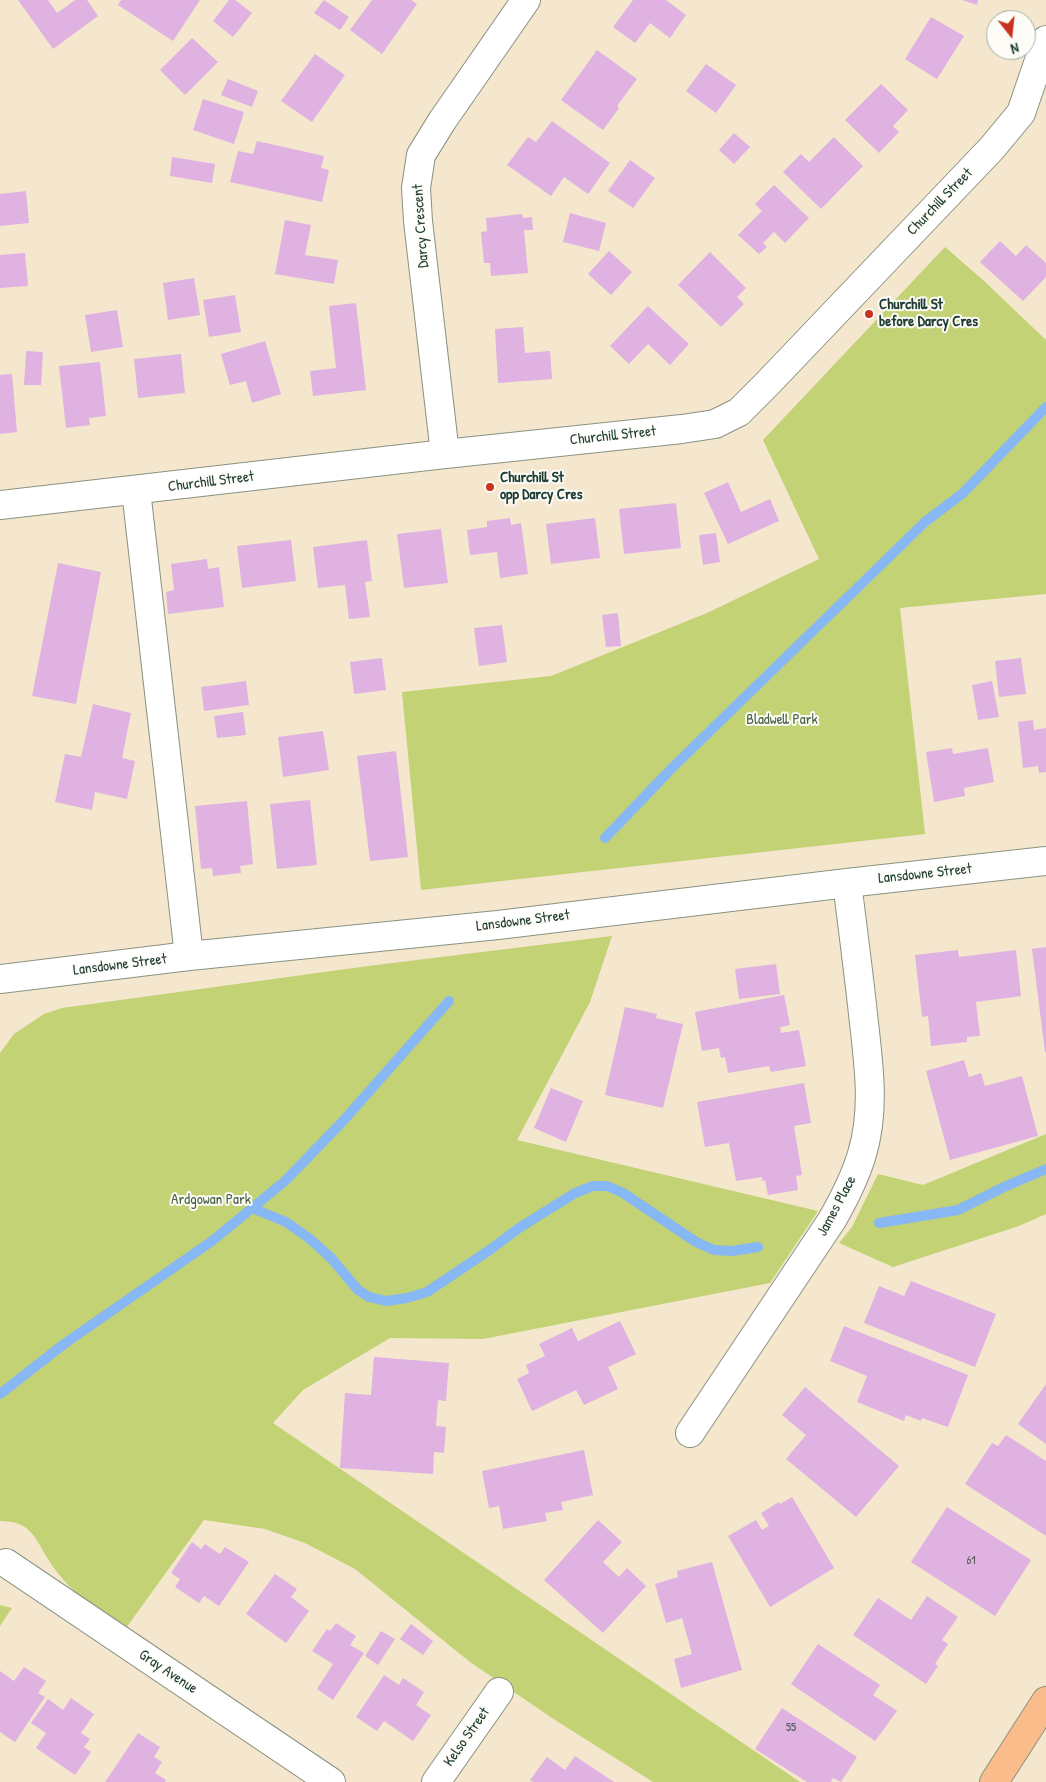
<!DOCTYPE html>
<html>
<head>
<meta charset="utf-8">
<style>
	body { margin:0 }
	#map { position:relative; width:1046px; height:1782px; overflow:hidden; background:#f4e7ce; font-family:"Patrick Hand",sans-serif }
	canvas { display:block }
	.north { position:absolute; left:986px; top:10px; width:50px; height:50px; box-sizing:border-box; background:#fdfcf7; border:1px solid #a4b0a9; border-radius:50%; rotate:164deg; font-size:14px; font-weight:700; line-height:20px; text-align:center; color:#1f3d34 }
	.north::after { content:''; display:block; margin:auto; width:18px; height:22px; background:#c8321e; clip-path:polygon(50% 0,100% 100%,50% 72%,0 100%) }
</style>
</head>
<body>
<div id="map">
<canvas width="1046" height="1782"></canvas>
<div class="north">N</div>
</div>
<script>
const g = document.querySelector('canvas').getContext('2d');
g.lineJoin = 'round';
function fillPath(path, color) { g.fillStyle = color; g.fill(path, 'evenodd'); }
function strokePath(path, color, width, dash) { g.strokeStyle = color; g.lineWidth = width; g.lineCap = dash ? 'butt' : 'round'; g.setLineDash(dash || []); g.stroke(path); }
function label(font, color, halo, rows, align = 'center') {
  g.font = font + ' "Patrick Hand",sans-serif'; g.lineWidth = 4; g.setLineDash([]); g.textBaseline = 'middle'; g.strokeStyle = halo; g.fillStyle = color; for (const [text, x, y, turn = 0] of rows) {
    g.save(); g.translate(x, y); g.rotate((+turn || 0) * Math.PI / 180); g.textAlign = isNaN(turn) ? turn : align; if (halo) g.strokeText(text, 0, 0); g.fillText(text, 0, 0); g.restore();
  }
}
const green = new Path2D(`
	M945,247L983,280L1046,340V594L900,608L925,834L421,890L402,692L551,676L707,613L819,559L763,440Z
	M612,936L590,1002L517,1140L818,1211L770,1283L483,1339L390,1338L303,1390L273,1423L800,1782H653L552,1718L470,1662L355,1569L305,1543L265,1529L204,1520L126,1628C109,1616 90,1606 75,1592C65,1582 55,1571 48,1559C34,1536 30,1521 0,1521V1053L14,1034L44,1014L62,1008L368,966Z
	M1046,1134V1214L1019,1226L893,1267L839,1243L852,1227L878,1174L923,1185Z
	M0,1605L12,1608L0,1626Z`);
const stream = new Path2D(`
	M605,838L673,767L925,522L963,493L1046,407
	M252,1208L286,1222L310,1239L331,1258L358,1290L369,1297L386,1301L407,1298L427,1292L491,1249L519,1228L575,1193L593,1186H607L623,1193L696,1242L714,1250L732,1251L758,1247
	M879,1223L958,1210L1004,1187L1046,1169
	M0,1394L64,1344L212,1241L285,1181L343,1121L449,1001`);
const building = new Path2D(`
	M18,0H48L57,13L75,0H87L98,16L53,49Z
	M121,0H200L173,41L118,5Z
	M229,0H235L252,13L233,37L213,21Z
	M324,0L349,17L340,30L314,13Z
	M372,0H411L417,4L382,54L350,30Z
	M633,0H666L686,15L670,38L650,23L635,43L613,27Z
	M962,0H978L977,5Z
	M931,17L964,36L937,79L905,59Z
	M192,38L218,62L185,95L160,70Z
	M597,50L637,79L617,106L619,108L603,130L561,100Z
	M315,54L345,75L312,122L281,101Z
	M706,64L736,85L716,113L686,91Z
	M228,79L258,91L252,107L221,95Z
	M881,84L908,110L893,126L899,132L879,153L845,120Z
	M203,99L244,112L234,144L193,130Z
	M552,121L610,163L588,194L564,177L551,196L507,165L528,137L536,142Z
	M734,133L750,147L734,164L719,150Z
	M834,137L863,166L821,209L783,172L801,154L809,162Z
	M257,141L324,156L321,168L329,170L322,202L230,182L238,151L253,154Z
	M172,157L215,164L212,183L170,176Z
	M630,160L655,178L633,208L608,191Z
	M774,185L809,218L785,243L774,232L763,243L767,247L759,254L738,235L762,211L755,204Z
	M26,191L29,223L0,226V194Z
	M570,213L606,223L599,251L563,242Z
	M522,214L523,218L532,217L533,230H524L528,273L491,276L490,263H484L481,232L487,231L486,218Z
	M285,220L311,225L305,255L338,260L334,284L275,274Z
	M1000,241L1016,256L1026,245L1046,263V277L1023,301L980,262Z
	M609,251L632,272L611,295L588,274Z
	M710,252L746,288L737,297L744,304L721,327L678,285Z
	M25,253L28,286L0,288V255Z
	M194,278L200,315L168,320L163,283Z
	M235,295L241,332L209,337L203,300Z
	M356,303L366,390L313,396L310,371L336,368L329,306Z
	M648,306L689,344L670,365L648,344L629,364L610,346Z
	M117,310L123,347L91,352L85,315Z
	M523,327L525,353L550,351L552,379L498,383L495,329Z
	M265,341L281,394L252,403L246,381L230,385L221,354Z
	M26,351L43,352L41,385H24Z
	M181,354L185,393L138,398L134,359Z
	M100,362L106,416L89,418L90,425L66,428L59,366Z
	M12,374L17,432L0,434V375Z
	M728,482L741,512L770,499L779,521L728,544L704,493Z
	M676,503L681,548L624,554L619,509Z
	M510,518L511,525L521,523L528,574L500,578L497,552L470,555L467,530L487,527V521Z
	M595,518L600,558L551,564L546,524Z
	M441,529L448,583L404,588L397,534Z
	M716,533L720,562L703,565L699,535Z
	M291,540L296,581L242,588L237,546Z
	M367,540L372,581L365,582L370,617L349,619L345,585L318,588L313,547Z
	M207,559L208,569L219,567L224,607L168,614L166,592L174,590L171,564Z
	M58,563L101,572L76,704L32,696Z
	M618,613L621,646L606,647L602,615Z
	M502,625L507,662L479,666L474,628Z
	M382,658L386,690L354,694L350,662Z
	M1021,658L1026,694L999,697L995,661Z
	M246,681L249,705L204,711L201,687Z
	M992,681L999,717L978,720L972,685Z
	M93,704L131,713L122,758L135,761L127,799L95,792L92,810L55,802L65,754L81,757Z
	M243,712L246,735L217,738L214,716Z
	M1033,720L1034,730L1046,728V772L1039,773L1038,766L1023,768L1018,722Z
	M323,731L329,770L283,777L278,737Z
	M952,748L953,754L988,748L994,782L964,788L965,796L934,802L926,752Z
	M396,751L408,857L370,861L357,756Z
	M310,800L317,865L277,869L270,804Z
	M247,801L253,864L240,866L241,873L213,876L212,868L201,869L195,806Z
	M1046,947V1052H1045L1032,949Z
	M958,950L959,957L1016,950L1021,996L976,1002L980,1036L967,1037V1042L931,1046L928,1016L922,1017L915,955Z
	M776,964L780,994L739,999L735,969Z
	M784,995L790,1025L780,1027L781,1033L799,1030L806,1066L771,1072L769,1066L728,1073L725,1057L721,1058L719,1048L702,1051L695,1012Z
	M625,1007L657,1014L656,1018L683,1024L663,1108L605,1095Z
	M964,1060L969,1077L981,1073L985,1086L1022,1076L1038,1136L950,1160L926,1071Z
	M804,1083L811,1123L794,1126L802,1175L796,1176L798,1190L768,1195L765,1180L762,1181V1177L736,1181L729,1143L705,1147L697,1102Z
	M551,1088L583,1101L566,1142L534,1128Z
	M911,1281L996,1314L975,1367L864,1323L879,1286L904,1296Z
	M620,1321L636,1354L608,1367L618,1389L584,1405L576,1390L532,1411L517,1379L529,1373L526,1365L545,1356L539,1344L572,1328L578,1341Z
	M844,1326L968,1375L948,1427L922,1418L921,1421L906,1415L904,1421L857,1402L867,1376L830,1361Z
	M374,1357L449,1363L446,1401L438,1400L436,1426L446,1427L444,1453L434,1452L433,1474L340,1468L345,1393L371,1395Z
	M1046,1384V1444L1018,1424Z
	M805,1387L899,1466L856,1517L786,1459L806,1435L782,1415Z
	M1006,1435L1046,1461V1536L965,1484L992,1443L998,1446Z
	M584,1450L593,1495L561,1502L563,1510L545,1513L547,1521L503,1529L499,1506L489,1508L482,1471Z
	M792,1497L834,1568L770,1607L728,1536L756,1520L762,1530L769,1526L761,1513L779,1502L780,1504Z
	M947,1507L1031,1560L995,1616L911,1562Z
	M598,1520L622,1542L603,1562L619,1577L627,1568L646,1586L603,1633L544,1580Z
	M192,1542L201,1549L205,1544L220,1554L225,1547L249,1562L219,1606L204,1596L199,1603L175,1587L180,1579L171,1573Z
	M712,1562L742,1670L681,1688L674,1659L692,1654L682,1618L666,1623L655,1584L678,1577L677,1571Z
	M275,1574L297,1589L291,1597L309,1611L286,1643L246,1614Z
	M927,1596L958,1617L942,1640L948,1644L935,1664L938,1666L926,1684L853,1635L878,1598L911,1620Z
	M336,1623L356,1636L350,1645L364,1653L333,1700L317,1689L333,1664L312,1651L327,1629L330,1631Z
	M411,1624L433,1641L423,1655L400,1639Z
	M381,1631L395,1639L378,1665L365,1656Z
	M818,1644L880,1685L873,1695L897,1711L875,1741L791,1684Z
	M24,1667L46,1681L38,1693L45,1697L15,1742L0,1732V1671L14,1681Z
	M384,1675L399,1685L403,1678L424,1692L416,1705L431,1715L413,1741L384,1721L377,1731L356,1717Z
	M71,1698L94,1714L81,1733L90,1739L84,1747L91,1752L75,1775L36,1748L46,1733L31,1723L48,1699L63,1710Z
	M782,1708L857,1757L841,1782L833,1778L831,1782H807L755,1749Z
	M138,1733L160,1747L154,1757L162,1762L155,1773L166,1780L165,1782H105Z
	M575,1756L614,1782H533L530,1780L547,1757L565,1770Z`);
const street = new Path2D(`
	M445,454L418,221L416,188L421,155L442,121L526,0
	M136,490L189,956
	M0,505L445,454L682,429L715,424L739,412L767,384L992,148L1021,113L1046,40
	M0,979L189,956L498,925L847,883L1046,861
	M690,1433L832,1220C844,1199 855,1178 862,1154C875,1111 869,1067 864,1023C859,976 853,930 847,883
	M6,1563L331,1782
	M436,1782L499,1692`);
const primary = new Path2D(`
	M994,1782L1046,1701`);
const markers = [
	[869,314,5,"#c8321e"],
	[490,487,5,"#c8321e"]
];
const numberNames = [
	["61",971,1561],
	["55",791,1728]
];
const streetNames = [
	["Churchill Street",940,202,-46],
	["Darcy Crescent",421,226,-94],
	["Churchill Street",613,436,-6],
	["Churchill Street",211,482,-7],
	["Lansdowne Street",925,874,-6],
	["Lansdowne Street",523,921,-7],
	["Lansdowne Street",120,965,-7],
	["James Place",837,1206,-62],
	["Gray Avenue",168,1672,34],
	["Kelso Street",467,1737,-55]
];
const poiNames = [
	["Churchill St",879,305],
	["before Darcy Cres",879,322],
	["Churchill St",500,478],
	["opp Darcy Cres",500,495]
];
const parkNames = [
	["Bladwell Park",782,720],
	["Ardgowan Park",211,1200]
];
fillPath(green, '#c2d275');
strokePath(stream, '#87b8f3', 10);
fillPath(building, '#dfb2e1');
strokePath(street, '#8a9281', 30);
strokePath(primary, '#8a9281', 30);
strokePath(street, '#fff', 28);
strokePath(primary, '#fabc8b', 28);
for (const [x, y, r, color] of markers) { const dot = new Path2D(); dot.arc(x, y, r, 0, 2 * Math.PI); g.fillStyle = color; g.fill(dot); strokePath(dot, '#fdfcf7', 2); }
label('12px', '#4f5a5f', null, numberNames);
label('15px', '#1f3d34', '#fdfcf7', streetNames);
label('bold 15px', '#1f3d34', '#fdfcf7', poiNames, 'left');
label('15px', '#486244', '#fdfcf7', parkNames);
</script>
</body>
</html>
